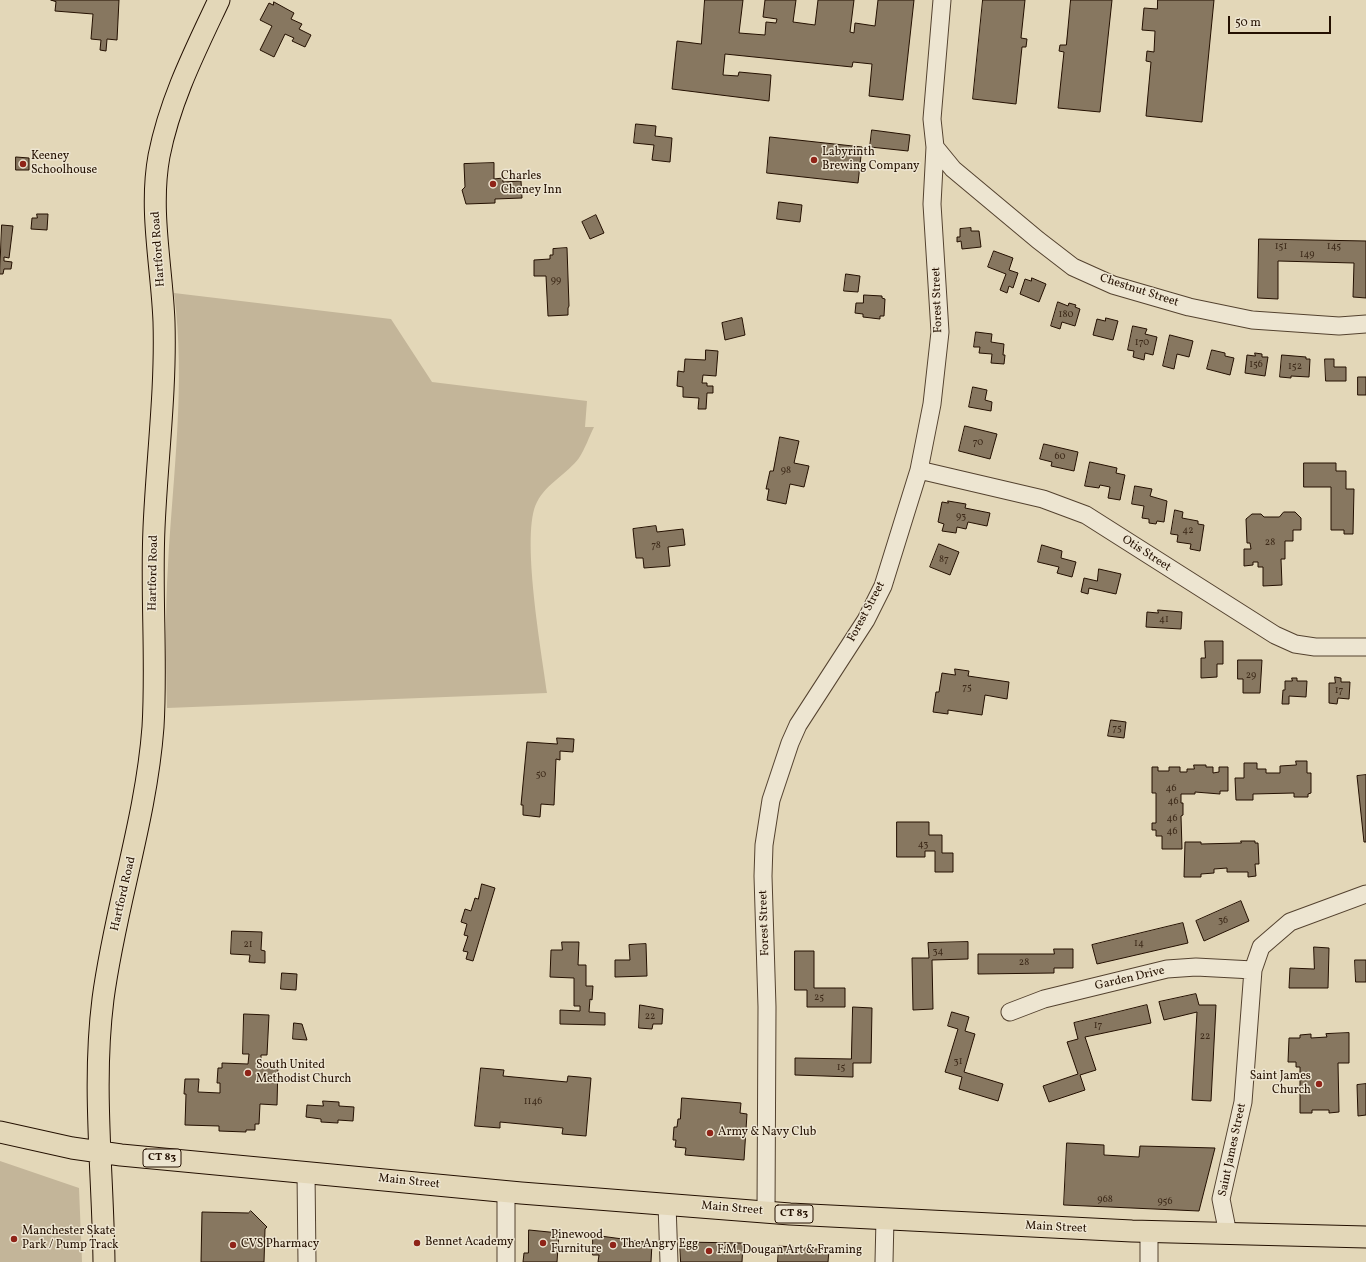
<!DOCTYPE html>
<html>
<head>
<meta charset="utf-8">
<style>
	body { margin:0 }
	#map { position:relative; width:1366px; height:1262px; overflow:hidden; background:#e3d7b8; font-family:Vollkorn,serif }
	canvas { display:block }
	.scale { position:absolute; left:1228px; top:16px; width:103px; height:18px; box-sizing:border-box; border:2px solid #241001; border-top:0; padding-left:5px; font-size:12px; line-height:14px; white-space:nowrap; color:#241001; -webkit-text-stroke:3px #ede5d1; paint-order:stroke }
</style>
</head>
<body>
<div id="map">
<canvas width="1366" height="1262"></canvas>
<div class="scale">50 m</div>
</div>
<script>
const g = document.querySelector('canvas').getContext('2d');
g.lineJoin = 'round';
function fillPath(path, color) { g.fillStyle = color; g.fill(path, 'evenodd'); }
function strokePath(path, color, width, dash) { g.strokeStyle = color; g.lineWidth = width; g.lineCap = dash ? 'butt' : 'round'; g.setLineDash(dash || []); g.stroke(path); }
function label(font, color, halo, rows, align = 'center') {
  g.font = font + ' Vollkorn,serif'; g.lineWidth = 3; g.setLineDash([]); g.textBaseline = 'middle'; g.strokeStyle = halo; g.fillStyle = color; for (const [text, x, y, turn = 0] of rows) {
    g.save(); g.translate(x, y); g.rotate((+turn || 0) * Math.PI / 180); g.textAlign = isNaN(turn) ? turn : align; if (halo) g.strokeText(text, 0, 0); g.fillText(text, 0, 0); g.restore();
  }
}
const green = new Path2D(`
	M174,293L391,319L432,382L587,401L585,427H594C589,437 585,449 579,458C567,474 547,483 537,502C520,533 542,654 547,693L167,708C166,660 165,612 168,565C173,475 186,383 174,293Z
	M0,1161L79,1188L82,1262H0Z`);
const building = new Path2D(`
	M51,0H119L117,40L107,39L106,51L100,50L101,40L91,39L93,14L55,11L56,2Z
	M705,0H743L739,33L765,35L766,22L776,23L777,19L763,17L765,0H796L793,22L815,25L818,0H854L850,32L854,33L855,23L875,26L878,0H914L903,100L869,96L872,64L853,62L852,67L725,54L723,75L738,76L739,72L771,75L769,101L672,89L677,41L701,44Z
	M983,0H1025L1021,38L1027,39L1026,47H1022L1016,104L973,99Z
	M1071,0H1112L1100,112L1058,108L1064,52L1059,51L1060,45H1066Z
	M1158,0H1214L1202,122L1146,116L1151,62L1146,61L1147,51L1154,52L1155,31L1142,30L1144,8L1157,9Z
	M274,2L294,13L291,19L302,24L299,29L311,35L305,47L292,41L294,38L285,34L274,57L260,50L272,26L260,20L269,3L273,5Z
	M636,124L656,126L655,136L672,138L670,162L652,160L654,145L634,143Z
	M872,130L910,135L908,151L870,147Z
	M770,137L862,147L858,183L767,173Z
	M16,157L29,158V170H16Z
	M494,163V179L503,178V182L521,181L522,198L495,199V203L466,204L462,190L465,187L464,164Z
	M779,202L802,205L800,222L777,219Z
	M37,214H48L47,230L31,229L32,218H37Z
	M596,215L604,233L590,239L582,222Z
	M2,225L13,226L9,258L4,257V261L12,262L11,269H4L3,274H0Z
	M971,228V231H979L981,247L962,249L961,241L957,242V237H960V229Z
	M1259,239L1366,241V298L1353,297L1354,263L1278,261V299L1258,298Z
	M567,248L569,306L568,308V315L548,316L546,276H534V260L550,259V255H553V249Z
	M994,251L1013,258L1009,270L1018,273L1013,288L1009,286L1007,293L1000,290L1006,274L988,267Z
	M846,274L860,276L858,292L844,291Z
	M1032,278L1046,284L1039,302L1020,294L1025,279L1031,281Z
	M864,295L882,296V298L885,299L884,316H880V319L863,317V314L855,313L856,303H863Z
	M1058,302L1068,306L1069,303L1076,305L1075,307L1080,309L1075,326L1062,322L1060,329L1051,326Z
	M742,318L745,335L725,340L722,323Z
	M1106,318L1118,321L1113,340L1093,335L1097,319L1105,321Z
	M1133,326L1147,329L1145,334L1157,337L1153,355L1145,353L1144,360L1133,357L1134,351L1128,350Z
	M976,332L992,334L991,342L1004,344L1003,355H1005L1004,364L991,363L992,354L979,353L980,347H974Z
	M1170,335L1193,341L1189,357L1177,354L1174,369L1163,366Z
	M706,350L718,351L716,376L703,375L702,383H707V386H713V393H707L706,409H698L699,398L683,397V387L677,386L678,371L684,372L685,359L705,360Z
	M1212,350L1225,353V356L1234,358L1230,375L1207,369Z
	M1255,353L1262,354V357H1268L1265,376L1245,373L1247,355L1255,356Z
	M1282,355L1306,357V359H1310L1309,377L1291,376V378L1280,377Z
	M1325,359H1334V367H1346V381H1326Z
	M1358,377H1366V395H1358Z
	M973,387L987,390L985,400L992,402L991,411L969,407Z
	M965,426L997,434L990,459L959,451Z
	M780,437L799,441L794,463L809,466L804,487L790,484L786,504L767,500L769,489H766L770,471H773Z
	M1044,444L1078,452L1074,471L1051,466L1052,462L1040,459Z
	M1090,462L1117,468L1116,473L1125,475L1120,500L1108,498L1110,487L1100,485L1099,488L1085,486Z
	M1304,463H1336V471H1346V489H1354L1353,534H1344V530H1331V487H1304Z
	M1135,486L1152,489L1150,496L1167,501L1164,522L1157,521L1156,524L1149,523V519L1142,518L1144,506L1132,504Z
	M948,501L966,504L965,508L990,513L987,526L968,522L966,529L957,527L956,533L942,531L944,524L938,522L942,502L948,503Z
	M1175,510L1183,512L1182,518L1198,521V524L1204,525L1200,551L1190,549L1191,544L1177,542L1178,535L1171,534Z
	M1284,512H1295L1301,518V530H1293V541H1285V559H1281L1282,585L1263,586V567H1258V562H1253V565L1244,566V549H1251L1250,543H1247L1246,519L1252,514H1261L1264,517H1279Z
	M656,526L657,532L683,529L685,545L668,547L670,566L644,568L643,558H636L633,529Z
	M939,544L959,552L950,575L930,567Z
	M1042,545L1062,551L1061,558L1076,562L1072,577L1057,573L1059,567L1038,562Z
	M1099,569L1121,574L1116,594L1089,588L1088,594L1081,592L1084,578L1097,581Z
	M1158,610L1182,612L1181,629L1146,627L1147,612L1158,613Z
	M1205,641H1223V664H1217V677L1201,678V658H1205Z
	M1238,660H1262L1260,693H1243V679H1238Z
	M955,669L969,671L968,676L1009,682L1007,699L985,695L982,715L948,710V714L933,712L936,692H939L942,673L955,675Z
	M1335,677L1341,678V682H1350L1349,699L1338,698L1337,704L1329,703V683H1335Z
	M1292,678H1297V681H1307L1306,697L1289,696V704H1282L1283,690H1285V681H1292Z
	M1111,720L1126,722L1124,738L1108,736Z
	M557,738L574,739L573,752L560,751V760L556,759L554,805L541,804L540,817L523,815V805H521L527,742L557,744Z
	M1296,761H1307V773H1311V793L1308,794V797H1294V793L1253,794V800H1236L1235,778H1244V763H1257V769H1266V773H1280V766L1296,765Z
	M1194,765H1206V767H1213V773L1219,772V767H1228V791H1220V794L1195,792V794H1181V803H1183V815L1181,816L1182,849H1162V836H1156V830H1152V823H1156V793H1152V767H1158V771H1169V767H1180V772H1187V769H1194Z
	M1366,775V842H1364L1357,776Z
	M897,822H929V835H942V853H953V872H935V851H925V857H897Z
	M1241,841H1255V843H1258L1259,864H1255L1256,876L1248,877V872H1227V868L1214,869V873L1201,874V877H1184L1185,842H1201V844L1241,843Z
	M482,884L495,888L473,961L466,959L468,952L463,951L468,936L464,935L467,924L461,922L465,909L471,911L475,898L478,899Z
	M1241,901L1249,921L1204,941L1196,921Z
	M1183,923L1188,943L1097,964L1092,945Z
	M232,931L262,932L261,950L265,951V963L249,962L250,955L231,954Z
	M562,942H579L578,965H586V986H593L592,1000L590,999L589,1012L605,1013V1025L560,1024V1010L580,1011V1006H574V978L550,977L551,950H562Z
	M968,942V959L932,960L933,1009L913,1010L912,958H929L928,943Z
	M646,944L647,976L615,977V960H630L629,945Z
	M1314,947L1329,948L1328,988H1289L1290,968L1314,969Z
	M1054,949H1073V968H1054V973L978,974V954H1054Z
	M795,951H814V988H845V1007H807V990H795Z
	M1355,960H1366V982H1356Z
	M282,973L297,974L296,990L281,989Z
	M1196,994L1199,1005H1216L1211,1101L1192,1100L1197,1012L1164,1020L1159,1002Z
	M640,1005L663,1009L662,1024H653L652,1029L639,1028Z
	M1147,1005L1151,1023L1085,1037L1096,1070L1080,1075L1085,1090L1049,1102L1043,1086L1078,1074L1067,1042L1078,1039L1074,1023Z
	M853,1007L872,1008L871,1063H853V1077L795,1075V1058L851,1059Z
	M952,1012L969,1017L965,1031L975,1034L964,1072L1003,1084L998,1101L959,1089L962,1077L945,1072L958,1029L948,1026Z
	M244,1014L269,1015L267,1055H261V1064H278L277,1105L260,1104L259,1124H255V1130H246V1132L219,1131V1126L185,1125L186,1094H184L185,1079H199L198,1092L220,1093V1083H217L218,1068H222V1063L248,1064L249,1054H243Z
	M294,1023L302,1024L307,1040L293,1039Z
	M1349,1033V1063H1338L1339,1112L1329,1113V1110H1312V1113H1300V1067H1296V1062H1288L1289,1038H1300V1035L1311,1034V1038L1327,1037L1326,1034Z
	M481,1068L504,1070L503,1076L567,1082L568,1076L591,1078L586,1136L562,1134L563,1128L500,1122V1128L475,1126Z
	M1366,1084V1115L1358,1116L1357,1085Z
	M682,1098L741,1103L740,1113L747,1114L744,1160L685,1155L686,1148L675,1147L676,1140H673L674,1127H677L678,1119H680Z
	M323,1101L339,1102V1106L354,1107L353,1121L338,1120V1123L321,1122V1119L306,1117L307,1105L323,1106Z
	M1067,1143L1104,1145V1155L1139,1157L1140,1146L1215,1148L1199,1211L1064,1205Z
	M251,1211L267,1227L265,1229L264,1262H201L202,1212L248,1213Z
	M529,1230L559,1233L557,1262H523L524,1253H528Z
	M593,1235L652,1243L651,1262H598L599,1255H593Z
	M680,1242L743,1243L742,1262H681Z
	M779,1246L829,1250L828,1262H778Z`);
const minor = new Path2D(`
	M935,147L953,169L1038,240L1073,267L1113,285L1189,307L1252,320L1339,326L1366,324
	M919,470L1043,499L1086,515L1275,635L1295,644L1315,647H1366
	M1010,1012L1044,999L1167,969L1196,967L1253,970
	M306,1172L307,1262
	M506,1191V1262
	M667,1204L669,1262
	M766,1212L767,1007L763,876L764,845L771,800L790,743L798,725L866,620L883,586L919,470L932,404L940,332L932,204L935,147L932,119L942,0
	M1228,1234L1221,1199L1243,1102L1253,970L1261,947L1290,922L1366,894
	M884,1262L885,1219
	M1149,1262V1232`);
const major = new Path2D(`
	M0,1132L72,1148L121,1155L521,1193L790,1214L1132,1231L1366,1237
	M104,1262C103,1174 92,1086 103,999C115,907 146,820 153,727C157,661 151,594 154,528C157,459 166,391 164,322C162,267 149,211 159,156C170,100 195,51 219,0`);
const markers = [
	[814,160,4,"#8f2418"],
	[23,164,4,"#8f2418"],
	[493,184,4,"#8f2418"],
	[248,1073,4,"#8f2418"],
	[1319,1084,4,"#8f2418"],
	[710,1133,4,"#8f2418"],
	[14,1239,4,"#8f2418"],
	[417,1243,4,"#8f2418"],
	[543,1243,4,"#8f2418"],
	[233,1245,4,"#8f2418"],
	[613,1245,4,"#8f2418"],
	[709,1251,4,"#8f2418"]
];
const numberNames = [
	["151",1281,247],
	["145",1334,247],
	["149",1307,255],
	["99",556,281],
	["180",1066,315],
	["170",1142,343],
	["156",1256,365],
	["152",1295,367],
	["70",978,443],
	["60",1060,457],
	["98",786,471],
	["93",961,517],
	["42",1188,531],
	["28",1270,543],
	["78",656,546],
	["87",944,560],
	["41",1164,620],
	["29",1251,676],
	["75",967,688],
	["17",1339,691],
	["75",1117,729],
	["50",541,775],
	["46",1171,789],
	["46",1173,802],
	["46",1172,819],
	["46",1172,832],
	["43",923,845],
	["36",1223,921],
	["14",1139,944],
	["21",248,945],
	["34",938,952],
	["28",1024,963],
	["25",819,998],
	["22",650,1017],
	["17",1098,1026],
	["22",1205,1037],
	["31",958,1062],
	["15",841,1068],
	["1146",533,1102],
	["968",1105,1200],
	["956",1165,1202]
];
const shields = [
	[162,1158,38],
	[794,1214,38]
];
const shieldNames = [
	["CT 83",162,1158],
	["CT 83",794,1214]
];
const poiNames = [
	["Labyrinth",822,153],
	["Brewing Company",822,167],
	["Keeney",31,157],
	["Schoolhouse",31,171],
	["Charles",501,177],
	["Cheney Inn",501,191],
	["South United",256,1066],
	["Methodist Church",256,1080],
	["Saint James",1311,1077,"right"],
	["Church",1311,1091,"right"],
	["Army & Navy Club",718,1133],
	["Manchester Skate",22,1232],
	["Park / Pump Track",22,1246],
	["Pinewood",551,1236],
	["Furniture",551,1250],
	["Bennet Academy",425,1243],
	["CVS Pharmacy",241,1245],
	["The Angry Egg",621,1245],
	["F.M. Dougan Art & Framing",717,1251]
];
const streetNames = [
	["Hartford Road",159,249,-94],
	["Chestnut Street",1139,291,18],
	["Forest Street",938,300,-92],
	["Otis Street",1146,554,33],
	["Hartford Road",154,573,-89],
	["Forest Street",867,612,-62],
	["Hartford Road",124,894,-77],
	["Forest Street",765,923,-92],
	["Garden Drive",1130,979,-13],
	["Saint James Street",1233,1150,-78],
	["Main Street",409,1182,6],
	["Main Street",732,1209,5],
	["Main Street",1056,1228,3]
];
fillPath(green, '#c3b599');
fillPath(building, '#877760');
strokePath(building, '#241001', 1);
strokePath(minor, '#54422f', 19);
strokePath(major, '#241001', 23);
strokePath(minor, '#ede5d1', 17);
strokePath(major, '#e3d7b8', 21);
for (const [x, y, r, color] of markers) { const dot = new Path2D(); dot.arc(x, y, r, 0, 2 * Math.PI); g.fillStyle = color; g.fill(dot); strokePath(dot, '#ede5d1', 1.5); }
label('10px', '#3d2a19', null, numberNames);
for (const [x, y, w] of shields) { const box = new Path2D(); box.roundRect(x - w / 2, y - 9, w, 18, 3); g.fillStyle = '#ede5d1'; g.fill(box); strokePath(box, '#241001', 1); }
label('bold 11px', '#241001', null, shieldNames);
label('12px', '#241001', '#ede5d1', poiNames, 'left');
label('12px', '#241001', '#ede5d1', streetNames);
</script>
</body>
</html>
